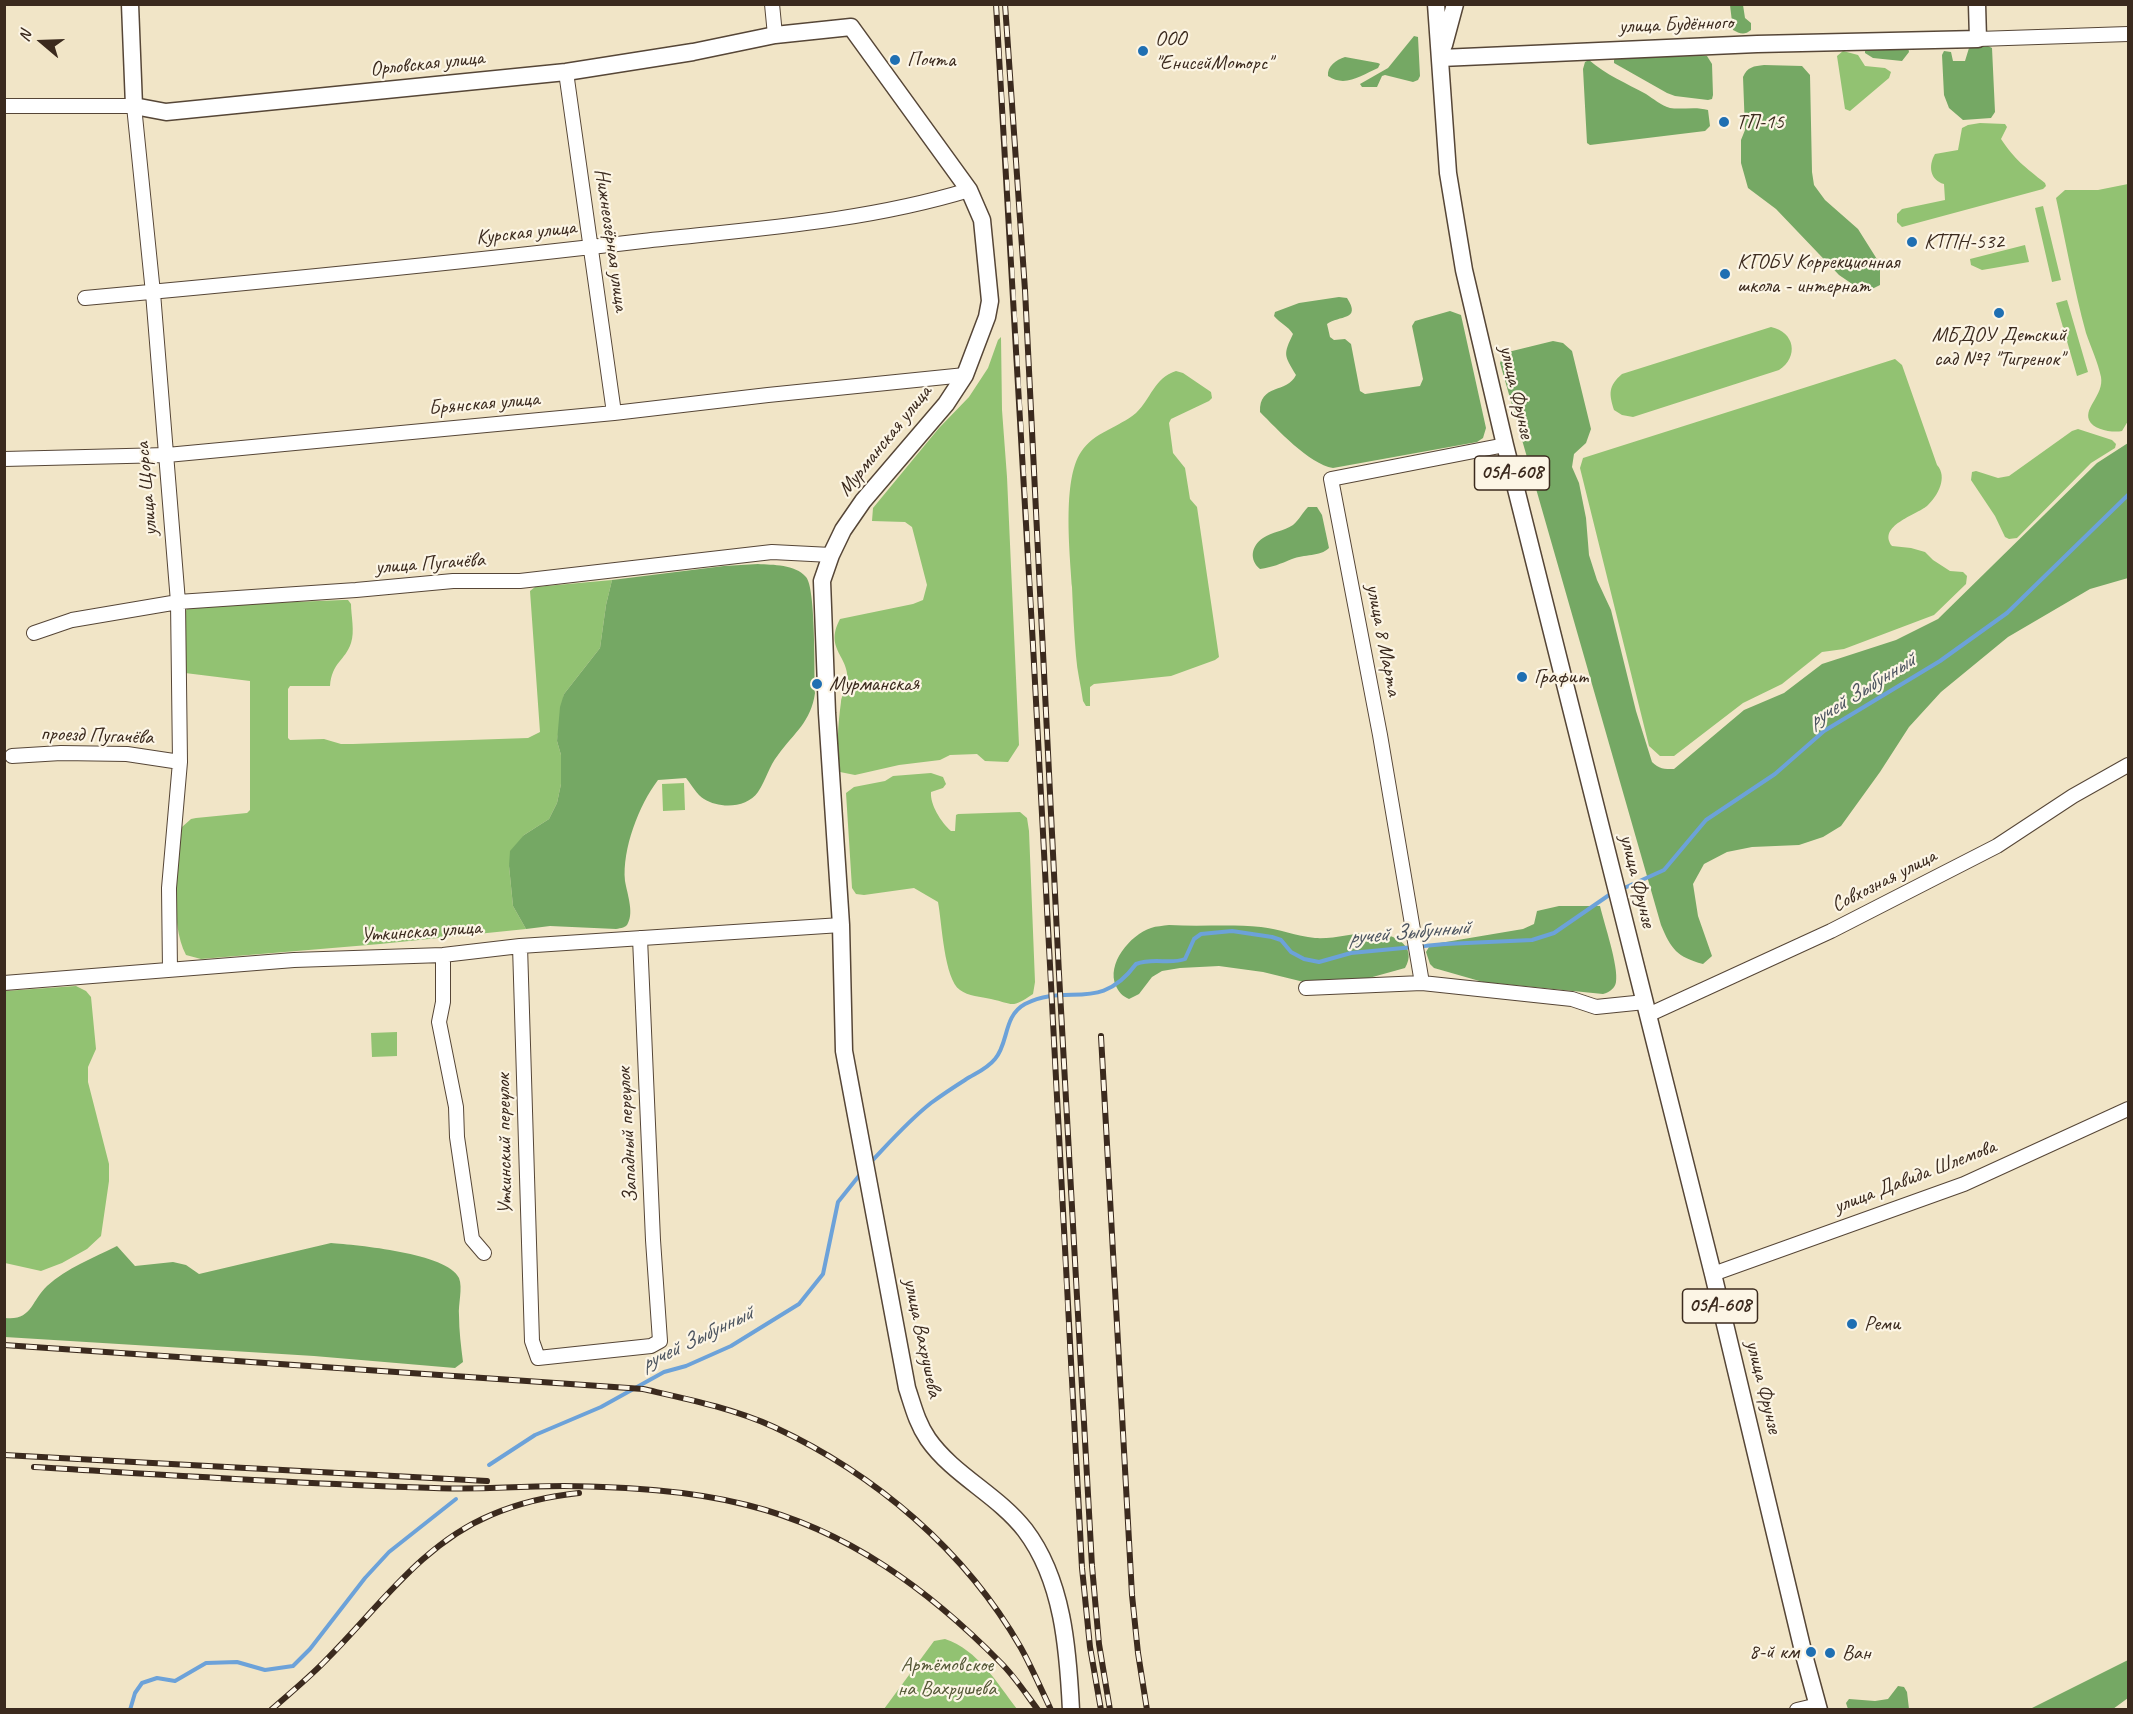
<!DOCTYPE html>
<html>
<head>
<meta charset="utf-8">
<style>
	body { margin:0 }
	#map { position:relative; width:2133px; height:1714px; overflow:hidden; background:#f1e5c7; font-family:Caveat,sans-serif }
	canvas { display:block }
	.frame { position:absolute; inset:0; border:6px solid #3b2a1e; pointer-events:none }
	.north { position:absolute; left:12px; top:12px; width:60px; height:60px; -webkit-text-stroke:4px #fcf5e5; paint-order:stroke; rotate:289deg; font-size:16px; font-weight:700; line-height:24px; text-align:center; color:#3b2a1e }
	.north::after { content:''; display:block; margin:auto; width:21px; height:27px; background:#3b2a1e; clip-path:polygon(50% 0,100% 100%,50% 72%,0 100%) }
</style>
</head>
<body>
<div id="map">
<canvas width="2133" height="1714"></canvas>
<div class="frame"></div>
<div class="north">N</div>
</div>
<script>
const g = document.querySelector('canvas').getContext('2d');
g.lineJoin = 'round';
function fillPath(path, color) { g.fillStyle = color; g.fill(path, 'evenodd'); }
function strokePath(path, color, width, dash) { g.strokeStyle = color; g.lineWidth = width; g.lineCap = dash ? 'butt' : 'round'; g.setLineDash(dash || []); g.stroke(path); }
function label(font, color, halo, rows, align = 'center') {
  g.font = font + ' Caveat,sans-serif'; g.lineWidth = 4.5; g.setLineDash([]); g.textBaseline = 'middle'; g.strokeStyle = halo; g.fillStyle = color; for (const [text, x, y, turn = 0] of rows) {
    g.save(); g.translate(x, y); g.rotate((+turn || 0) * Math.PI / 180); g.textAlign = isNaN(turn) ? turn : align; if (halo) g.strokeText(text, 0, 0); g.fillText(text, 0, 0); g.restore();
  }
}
const green = new Path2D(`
	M1843,51L1858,55L1865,66L1885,68L1891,72L1889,78L1850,111L1845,109L1837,56Z
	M1980,123L2005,124L2007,127L2001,139C2015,160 2025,167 2045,183L2046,186L2043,189L1902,227L1897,222V214L1902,209L1945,200L1944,184C1930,180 1928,166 1935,154L1958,150L1962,128L1968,125Z
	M2128,184V421L2122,431C2113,433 2093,430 2089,420C2084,407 2104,395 2101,377C2098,362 2091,348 2086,333C2074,289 2066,243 2056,198L2065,190H2098Z
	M2043,206L2061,280L2052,282L2035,208Z
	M2025,245L2029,262L1982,270L1971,265L1970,259Z
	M2067,300L2088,372L2077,376L2056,303Z
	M1771,327C1795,332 1799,357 1779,370L1633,417L1622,415L1614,410C1609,394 1608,386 1622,374Z
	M1001,337L1002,410L1007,477L1019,745L1008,762L985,761L977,754L950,755L940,760L899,765L855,775L840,772C836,750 838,724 841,702C841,696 846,691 847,685C852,656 823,651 840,619L913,604L923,600L927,585L912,527L905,522L872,521L873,508L939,428L969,397L988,368L998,340Z
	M1895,359L1902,365L1937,465C1948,477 1938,496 1927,506C1916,515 1877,526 1892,546L1911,548L1925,552L1933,560L1950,571L1963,572L1967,576L1966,584L1934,615L1844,649L1822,652L1782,684L1743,703L1674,756H1660L1649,746L1580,468L1583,458Z
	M1176,371L1183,373L1211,392L1212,398L1209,401L1171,419L1169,423L1173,453L1185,468L1190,499L1197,507L1219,657L1215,660L1171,676L1094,684L1090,687V706H1086L1083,701C1081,686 1077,671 1076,656C1074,633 1073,610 1072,587C1070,554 1062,480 1081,452C1094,432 1118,428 1136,413C1151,399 1154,378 1176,371Z
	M2078,429L2112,440L2116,444L2115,448L2091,463L2017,538L2009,539L2005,537L1995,516L1971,480L1972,472L1976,471L1998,478L2009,476L2072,431Z
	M612,580L606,605L600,648L564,694L557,741L561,755V784L557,803L549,819L524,835L509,866L513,906L526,929L380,944L201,959L186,955C169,922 177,864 182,827L191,819L196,818L247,813L250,810V681L185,673L184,614L187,609L196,606L343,600H348L351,604C351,615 355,632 351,643C345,661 332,662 330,686H290L288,689V738L290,740L324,739L341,744H353L528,738L540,732L530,591L535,587Z
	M931,773L943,777L946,784L943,788L931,792C930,805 941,822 951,831H955L956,815L958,814L1020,812L1027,818L1029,831L1035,982L1033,994C1011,1009 1014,1004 991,999C981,997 968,996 960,990C944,979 942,923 938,902L914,888L864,895L856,894L852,888L846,793L854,787L885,781L893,776Z
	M684,783L685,810L663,811L662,784Z
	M76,986L86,991L91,997L96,1049L88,1067V1082L109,1164V1181L101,1236L87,1249L62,1263L41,1271L5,1263V991Z
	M397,1032V1056L372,1057L371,1033Z
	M945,1639C978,1650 997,1683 1017,1709H884L934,1641Z`);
const forest = new Path2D(`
	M1730,5H1743L1745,18L1751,23V30C1744,36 1739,33 1733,30Z
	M1414,36L1418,37L1420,76L1418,80L1413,82L1385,75L1382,76L1377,87H1362L1360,84L1388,68Z
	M1865,46L1908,47L1909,52L1902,61L1873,58L1865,53Z
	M1988,46L1992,48L1995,112L1991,118L1963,120L1949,108L1944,95L1942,55L1944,51L1951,52L1953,61H1965L1969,48Z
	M1707,56L1712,64L1713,95L1712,99L1708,100L1675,96L1667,93L1614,63V60L1616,57Z
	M1345,57L1378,63L1380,64L1378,68C1362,75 1345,88 1328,76C1327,66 1336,60 1345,57Z
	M1589,60C1606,75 1626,83 1646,94C1654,99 1660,105 1670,108C1682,110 1695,106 1708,110L1710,126L1705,131L1590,145L1587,143L1583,69L1585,62Z
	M1764,65L1802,66L1810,75L1812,172L1814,185L1825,200L1858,229L1880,264V285L1870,290H1861L1839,275L1776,209L1748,188L1741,163V140L1745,130L1743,77C1747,67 1754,66 1764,65Z
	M1339,297L1347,298C1362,321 1339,315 1327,324L1330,337L1334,340L1345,339L1351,344L1360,391L1365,394L1420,386L1423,379L1412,326L1415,321L1450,311L1461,315L1486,428L1483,438L1477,442L1333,468C1309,464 1277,429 1260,412C1259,383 1287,394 1296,375C1284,355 1283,355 1293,334C1288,326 1280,323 1274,316L1275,312L1299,303Z
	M1553,341L1563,343L1572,351L1591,429L1586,443L1574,454L1572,467L1579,483L1586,518L1589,555L1597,580L1611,610L1636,711L1652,762C1659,769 1664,769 1674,769L1744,710L1784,693L1822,664L1896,640L1938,619L2097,463L2128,443V578L2090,589L2008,637L1941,692L1909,727L1880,772L1841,826L1823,837L1799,845L1752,847L1727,852L1704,864L1693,884L1698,916L1712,956L1703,964C1677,957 1671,949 1661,925L1502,370L1500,363L1504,353Z
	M1308,507H1317L1322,515L1329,548C1320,557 1304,554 1292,559C1280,564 1273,567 1260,569C1249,560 1251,546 1263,538C1272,532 1284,531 1293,525C1299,520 1303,512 1308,507Z
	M758,564C773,565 795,564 806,577C816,588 814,673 815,693C811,722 794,733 778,755C769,766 766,780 758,792C747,808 720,809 704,799C697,795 691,784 686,778L658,780C639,805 622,849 625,881C627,893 634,912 628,923C626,928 621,928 616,929L550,926L526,929L513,906L509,866L510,851L524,835L549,819L557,803L561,784V755L557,741L560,707L564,694L600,648L606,605L612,580L724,566Z
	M1559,906H1600C1604,923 1619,967 1616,982C1615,988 1610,992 1603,994L1483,982L1434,968L1430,964L1426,952L1429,947L1434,944L1523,929L1534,924L1537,911Z
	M1169,925C1200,927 1230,924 1261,927C1279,929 1296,936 1315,938C1344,940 1374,923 1400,941C1410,948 1411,958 1405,968L1369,978L1304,982L1263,972L1219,966L1180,968L1162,971L1152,977L1139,994L1129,999C1122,996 1119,992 1116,986C1106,964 1130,935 1151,928C1156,926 1163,926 1169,925Z
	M331,1243C356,1245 448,1253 459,1278C463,1288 458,1305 459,1315C459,1331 461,1346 463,1362L455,1368L314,1356L5,1337V1318C32,1321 31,1301 47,1286C67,1268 93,1258 117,1246L135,1266L173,1262L186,1265L199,1274Z
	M2128,1660V1698L2113,1709H2030Z
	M1898,1686L1904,1687L1907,1692L1909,1709H1848L1846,1703L1849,1699L1875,1701L1888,1699Z`);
const stream = new Path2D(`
	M1622,889L1664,870L1706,820L1775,774L1824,731L1940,661L2007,613L2128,495
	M869,1164C889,1143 908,1121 931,1103C942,1095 954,1087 965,1080C976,1073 987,1069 995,1059C1009,1043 1003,1016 1025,1004C1068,982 1099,1014 1136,964C1155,957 1169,965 1185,959L1194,939L1201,934L1232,931L1272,937L1281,940L1291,952L1304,959L1319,962L1351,953L1445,944L1532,940L1554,933L1612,893
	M489,1465L535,1435L601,1407L664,1372L686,1366L731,1346L799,1304L823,1274L838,1202L862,1172
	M130,1710L135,1693L142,1683L157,1678L175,1681L206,1663L237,1662L265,1670L293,1666L310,1649L365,1578L389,1552L456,1499`);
const minor = new Path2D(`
	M772,4L775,35
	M1978,39L2128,34
	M566,72L614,413
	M4,106H134L153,293L178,602L180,762L169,888L170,970
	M85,298C271,281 457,263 643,241C753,229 864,222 969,190
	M4,459L167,455L614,413L768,395L965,375
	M34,633L72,620L178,602L356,590L453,581H520L772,552L831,555
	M12,756L61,753L127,754L180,762
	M520,946L532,1341L538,1358L651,1346L660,1341L653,1240L640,938
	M443,955V1002L439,1022L456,1107L457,1137L472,1239L484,1253
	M4,983L294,960L443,955L520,946L841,925
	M1422,983L1380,735L1331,479L1505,445
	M1306,988L1422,983L1572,999L1596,1007L1645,1002
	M1648,1015L1831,931L1997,846L2073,796L2128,765
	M1713,1274L1964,1184L2128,1109
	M1797,1710L1818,1705`);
const major = new Path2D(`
	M130,4L134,106L166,112L566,72L693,52L775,35L851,27L969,190L982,220L990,301L987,317L965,375L946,404L863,501L843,530L831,555L822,581L827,713L841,925L844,1051L907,1388C913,1406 917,1423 928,1439C953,1475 998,1495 1025,1530C1063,1580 1068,1649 1071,1710
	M1436,4L1448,173L1464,270L1505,445L1713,1274L1804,1655L1819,1710
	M1444,45L1455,4
	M1441,58L1757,44L1978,39L1977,4`);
const rail = new Path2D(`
	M996,4C1029,525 1053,1047 1082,1568L1090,1647L1101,1710
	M1005,4L1025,290L1059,974L1092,1566L1099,1644L1110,1710
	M1101,1036L1132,1595L1138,1653L1147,1710
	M4,1345L643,1389C687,1399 732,1408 774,1427C875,1474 965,1550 1021,1648C1032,1668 1041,1689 1051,1710
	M4,1455L487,1481
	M34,1467C168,1475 301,1484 434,1488C478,1490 521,1486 564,1486C625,1487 688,1490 747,1505C848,1530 929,1590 1001,1663C1015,1677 1026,1694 1038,1710
	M271,1710C290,1693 310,1677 328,1658C379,1607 422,1544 491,1515C519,1503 549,1496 579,1493`);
const markers = [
	[1143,51,6,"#1f6fb2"],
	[895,60,6,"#1f6fb2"],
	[1724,122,6,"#1f6fb2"],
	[1912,242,6,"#1f6fb2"],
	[1725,274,6,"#1f6fb2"],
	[1999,313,6,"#1f6fb2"],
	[1522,677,6,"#1f6fb2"],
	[817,684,6,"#1f6fb2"],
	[1852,1324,6,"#1f6fb2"],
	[1811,1652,6,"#1f6fb2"],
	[1830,1653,6,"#1f6fb2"]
];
const shields = [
	[1512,473,75],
	[1720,1306,75]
];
const shieldNames = [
	["05А-608",1512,473],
	["05А-608",1720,1306]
];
const streetNames = [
	["улица Будённого",1676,25,-2],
	["Орловская улица",427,64,-6],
	["Курская улица",526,233,-6],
	["Нижнеозёрная улица",611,240,82],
	["улица Фрунзе",1516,392,77],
	["Брянская улица",484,404,-5],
	["Мурманская улица",885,441,-51],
	["улица Щорса",147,489,-95],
	["улица Пугачёва",430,564,-4],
	["улица 8 Марта",1383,640,79],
	["проезд Пугачёва",97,736,2],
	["улица Фрунзе",1637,881,76],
	["Совхозная улица",1884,881,-27],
	["Уткинская улица",421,932,-4],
	["Западный переулок",628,1135,-93],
	["Уткинский переулок",505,1144,-91],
	["улица Давида Шлемова",1915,1177,-21],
	["улица Вахрушева",922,1338,78],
	["улица Фрунзе",1763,1387,76]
];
const poiNames = [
	["ООО",1155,39],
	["\"ЕнисейМоторс\"",1155,63],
	["Почта",907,60],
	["ТП-15",1736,122],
	["КТПН-532",1924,242],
	["КГОБУ Коррекционная",1737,262],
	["школа - интернат",1737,286],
	["МБДОУ Детский",1999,335,"center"],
	["сад №7 \"Тигренок\"",1999,359,"center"],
	["Графит",1534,677],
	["Мурманская",829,684],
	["Реми",1864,1324],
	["8-й км",1799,1652,"right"],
	["Ван",1842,1653]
];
const parkNames = [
	["Артёмовское",947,1665],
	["на Вахрушева",947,1689]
];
const waterNames = [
	["ручей Зыбунный",1862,691,-32],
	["ручей Зыбунный",1409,933,-5],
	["ручей Зыбунный",697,1339,-26]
];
fillPath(green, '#92c272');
fillPath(forest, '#75a864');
strokePath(stream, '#6ca2d9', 4);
strokePath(minor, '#564637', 16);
strokePath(major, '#564637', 19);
strokePath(minor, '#fff', 14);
strokePath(major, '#fff', 16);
strokePath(rail, '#3b2a1e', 6);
strokePath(rail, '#fcf5e5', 4, [11]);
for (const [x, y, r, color] of markers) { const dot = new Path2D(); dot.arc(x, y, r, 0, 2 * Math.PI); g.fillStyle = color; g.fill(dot); strokePath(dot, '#fcf5e5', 2); }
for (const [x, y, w] of shields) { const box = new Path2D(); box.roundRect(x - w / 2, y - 17, w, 34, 4.5); g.fillStyle = '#fcf5e5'; g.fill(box); strokePath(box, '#3b2a1e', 1.5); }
label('bold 20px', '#3b2a1e', null, shieldNames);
label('21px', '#3b2a1e', '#fcf5e5', streetNames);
label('21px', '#3b2a1e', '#fcf5e5', poiNames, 'left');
label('21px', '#555837', '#fcf5e5', parkNames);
label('italic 22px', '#4c545f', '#fcf5e5', waterNames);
</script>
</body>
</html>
